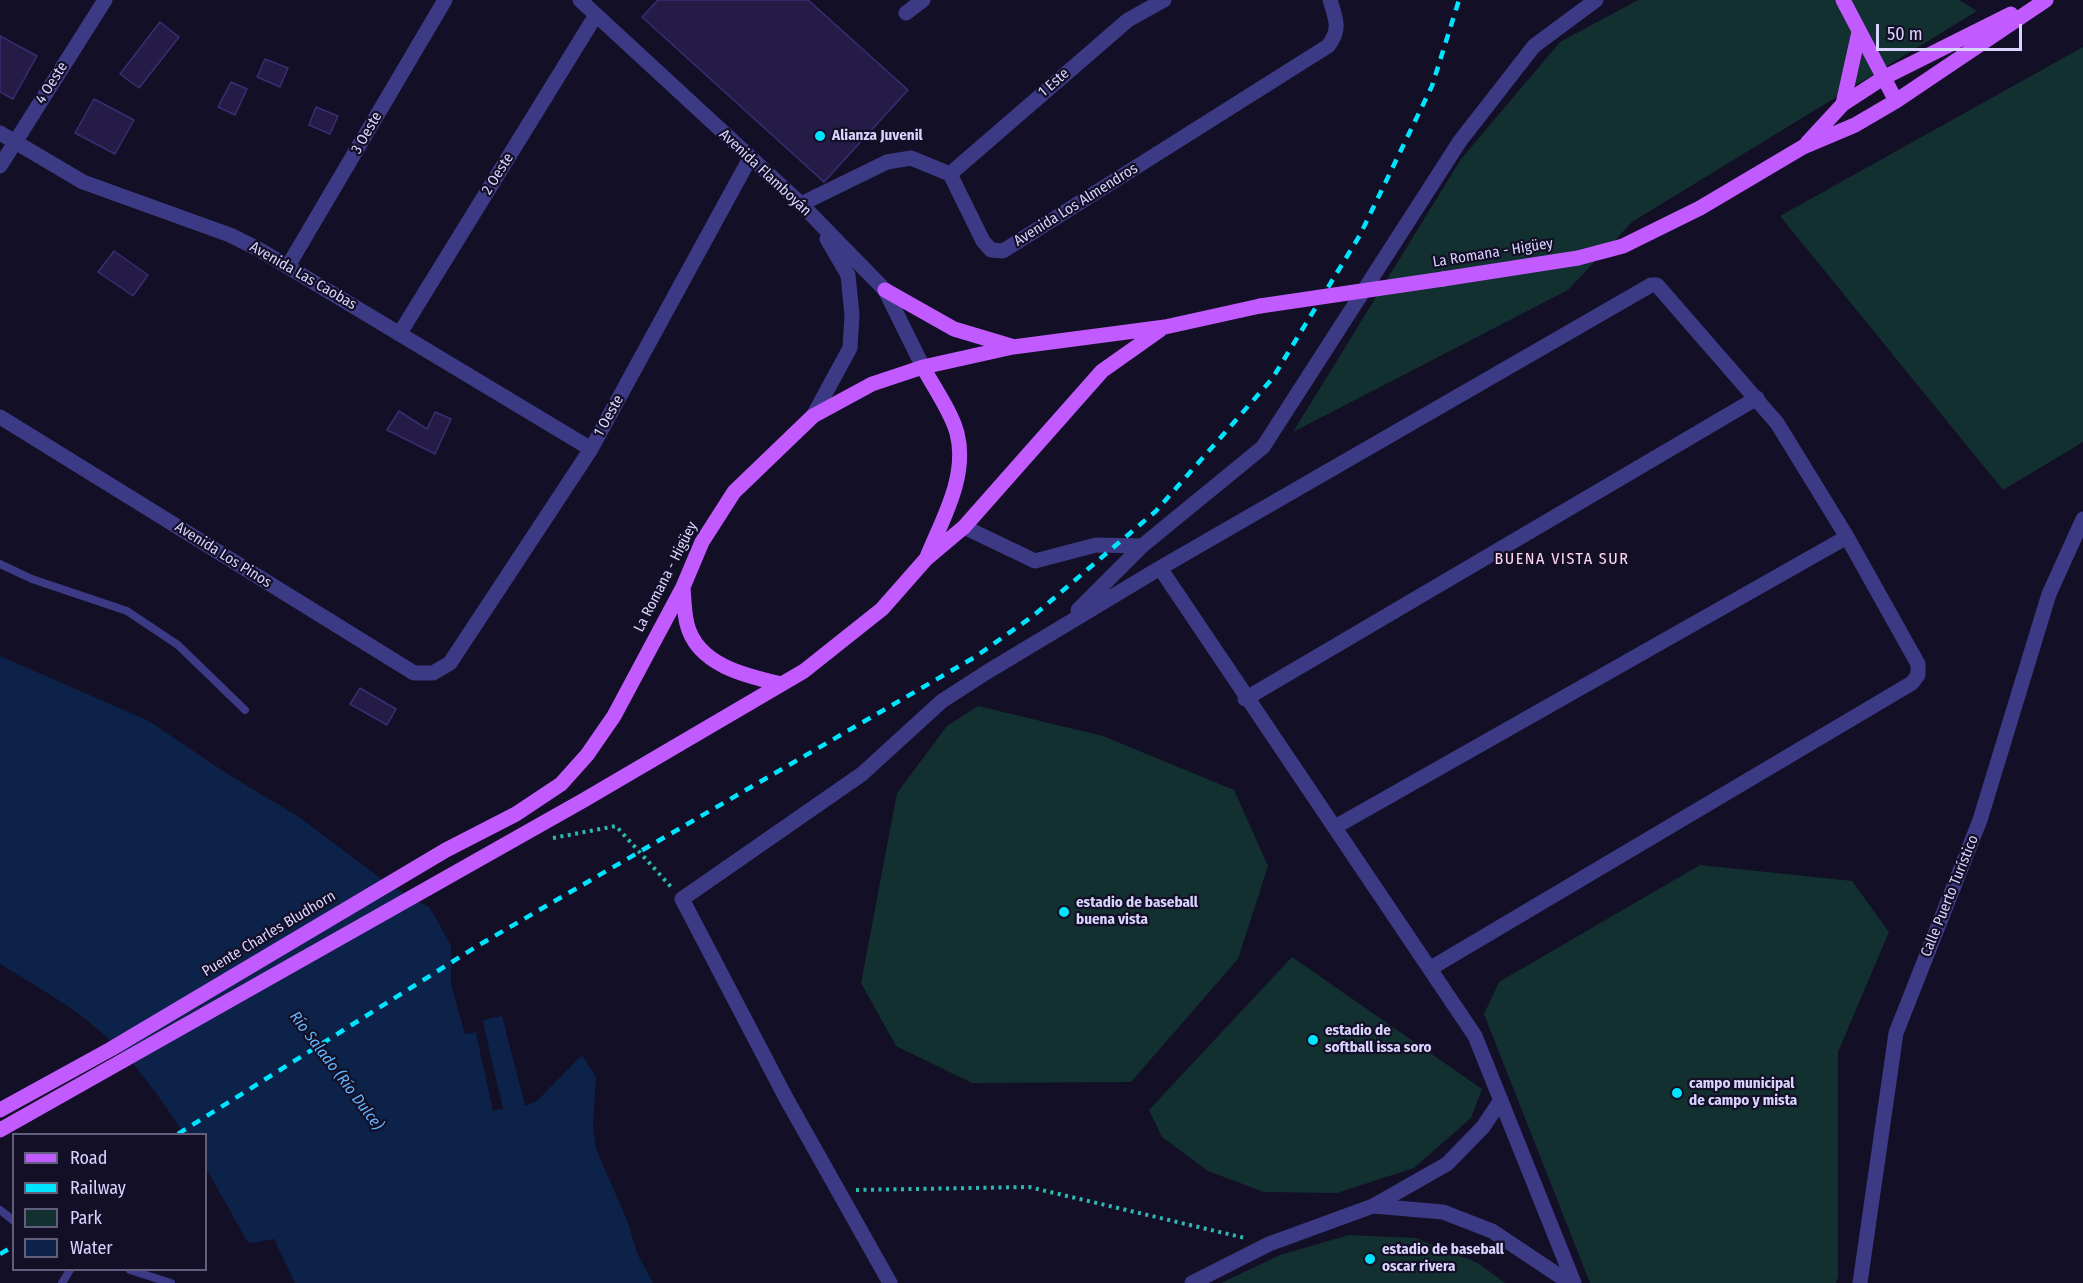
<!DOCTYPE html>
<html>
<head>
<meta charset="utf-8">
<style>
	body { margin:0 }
	#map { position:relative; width:2083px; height:1283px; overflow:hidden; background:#130f26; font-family:"Fira Sans Condensed",sans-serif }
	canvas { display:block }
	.legend { position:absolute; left:12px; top:1133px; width:195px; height:138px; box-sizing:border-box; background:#130f26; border:2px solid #625e7d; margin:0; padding:8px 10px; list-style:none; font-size:18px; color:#d9d4ff }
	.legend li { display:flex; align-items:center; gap:12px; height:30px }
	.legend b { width:30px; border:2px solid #625e7d }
	.scale { position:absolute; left:1876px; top:24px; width:146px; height:27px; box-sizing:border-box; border:3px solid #d9d4ff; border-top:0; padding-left:8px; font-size:18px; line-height:21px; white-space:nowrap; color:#d9d4ff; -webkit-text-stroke:4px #130f26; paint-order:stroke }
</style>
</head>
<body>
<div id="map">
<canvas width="2083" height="1283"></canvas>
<ul class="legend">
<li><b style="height:8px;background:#c25bff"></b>Road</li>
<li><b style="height:8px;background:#00e5ff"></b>Railway</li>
<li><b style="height:16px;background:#12302f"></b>Park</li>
<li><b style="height:16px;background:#0c2248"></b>Water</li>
</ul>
<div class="scale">50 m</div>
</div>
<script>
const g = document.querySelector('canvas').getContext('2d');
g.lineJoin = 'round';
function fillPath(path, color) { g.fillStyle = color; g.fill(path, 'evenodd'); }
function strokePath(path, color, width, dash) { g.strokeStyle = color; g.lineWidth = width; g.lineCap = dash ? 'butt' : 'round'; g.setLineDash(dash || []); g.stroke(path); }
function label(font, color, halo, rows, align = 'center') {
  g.font = font + ' "Fira Sans Condensed",sans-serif'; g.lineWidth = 4.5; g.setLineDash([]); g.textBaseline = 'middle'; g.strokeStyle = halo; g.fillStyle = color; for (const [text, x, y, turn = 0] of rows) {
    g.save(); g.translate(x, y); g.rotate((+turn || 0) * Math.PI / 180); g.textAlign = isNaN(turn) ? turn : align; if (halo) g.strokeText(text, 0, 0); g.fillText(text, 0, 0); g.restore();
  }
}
const green = new Path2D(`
	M1638,0H1959L1977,11L1632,222L1568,290L1293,432L1461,159L1560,42Z
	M2083,47V442L2003,490L1780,216Z
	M978,706L1103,736L1234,790L1268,866L1238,959L1131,1082L972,1083L896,1046L861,983L897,793L947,726Z
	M1700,865L1852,881L1889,932L1838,1052V1277L1836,1283H1590L1484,1014L1499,982Z
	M1292,957L1482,1089L1471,1118L1414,1168L1337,1193L1264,1192L1208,1171L1162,1137L1149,1110Z
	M1349,1235L1416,1238L1478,1263L1505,1283H1221L1280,1255Z`);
const water = new Path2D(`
	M0,656L149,721L226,773L299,817L383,880L430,908L451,946V984L465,1034L485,1031L483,1020L502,1016L525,1106L537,1101L582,1055L596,1077L593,1125L596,1149L627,1220L637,1253L653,1283H295L274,1239L252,1243L247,1241L206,1168V1134H184C160,1097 134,1060 100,1031C69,1004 34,985 0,964Z`);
const pier = new Path2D(`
	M485,1031L503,1109L493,1111L476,1033Z`);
const building = new Path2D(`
	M658,0H808L908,90L824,182L642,17Z
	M160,22L179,37L139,88L120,74Z
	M0,36L37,56L13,99L0,92Z
	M265,59L288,68L280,87L257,77Z
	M231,82L247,89L235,115L218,107Z
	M94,99L134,120L115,154L75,133Z
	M316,107L338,116L330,134L309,125Z
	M114,251L148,275L133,296L98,272Z
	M399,411L427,429L435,412L451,419L435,454L387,430Z
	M360,688L396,709L387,725L350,704Z`);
const path = new Path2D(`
	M553,838L616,826L672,888
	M856,1190L1029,1187L1245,1238`);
const service = new Path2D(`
	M0,564L32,579L127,611L178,645L245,710
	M0,1210L14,1221
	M130,1270L171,1283
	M62,1283L70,1270`);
const minor = new Path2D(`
	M906,13L923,0
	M0,133L83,182L230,235L260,250L591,449
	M0,166L105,0
	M950,174L1128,20L1164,0
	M801,204L887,162L911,158L950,174L983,241L991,250L1003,251L1328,46C1341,30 1336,19 1330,0
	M288,266L445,0
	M400,333L596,15
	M0,417L414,673H433L450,663L591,449L750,158
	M964,527L1035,561L1096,545L1142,546
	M1160,568L1475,1036L1574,1283
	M1078,610L1142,546L1263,447L1460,141L1534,46L1596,0
	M1245,699L1757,398
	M1335,827L1847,537
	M1373,1206L1447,1164L1483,1127L1501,1100
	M890,1283L786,1098L682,899L862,774L942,701L987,672L1160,568L1651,285H1657L1777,423L1847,537L1918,664V675L1912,683L1431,968
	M1192,1283L1269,1244L1373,1206L1443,1212L1492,1231L1570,1283
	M1860,1283L1896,1033L1980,820L2049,594L2083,519`);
const tertiary = new Path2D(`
	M580,0L801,204L885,290L923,367
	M813,416L850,348L852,315L848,275L827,239`);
const primary = new Path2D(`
	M1843,0L1896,101
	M1843,104L1859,32
	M1807,143L1843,104L1883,78L2011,14
	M1443,279L1578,258L1623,246L1700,208L1803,147L1855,125L1896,101L2046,0
	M885,290L954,329L1011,346
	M923,367C934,388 951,411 957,433C968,476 943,518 927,557
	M683,587C684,599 684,612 687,624C697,665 746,676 781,684
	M0,1110L111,1049L446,850L516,814L561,784L587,755L614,716L683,587L702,542L734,492L813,416L872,384L923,367L1013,347L1165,327L1260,306
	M0,1130L584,800L804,671L882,609L926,559L964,527L1102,371L1160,330`);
const rail = new Path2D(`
	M178,1134L479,945L975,657L1033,616L1156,511L1272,379L1360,235L1432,86L1459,0
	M0,1254L14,1246`);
const primaryBridge = new Path2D(`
	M1260,306L1443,279`);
const markers = [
	[820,136,6,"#00e5ff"],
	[1064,912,6,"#00e5ff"],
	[1313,1040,6,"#00e5ff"],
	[1677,1093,6,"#00e5ff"],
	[1370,1259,6,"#00e5ff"]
];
const streetNames = [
	["4 Oeste",52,83,-58],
	["1 Este",1054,83,-41],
	["3 Oeste",367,133,-60],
	["Avenida Flamboyán",765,173,43],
	["2 Oeste",498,174,-58],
	["Avenida Los Almendros",1076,205,-32],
	["La Romana - Higüey",1493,253,-9],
	["Avenida Las Caobas",303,276,30],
	["1 Oeste",609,416,-61],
	["Avenida Los Pinos",223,555,32],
	["La Romana - Higüey",666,577,-63],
	["Calle Puerto Turístico",1950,896,-68],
	["Puente Charles Bludhorn",269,934,-31]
];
const poiNames = [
	["Alianza Juvenil",832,136],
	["estadio de baseball",1076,903],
	["buena vista",1076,920],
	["estadio de",1325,1031],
	["softball issa soro",1325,1048],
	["campo municipal",1689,1084],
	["de campo y mista",1689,1101],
	["estadio de baseball",1382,1250],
	["oscar rivera",1382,1267]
];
const neighbourhoodNames = [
	["BUENA VISTA SUR",1562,560]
];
const waterNames = [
	["Río Salado (Río Dulce)",336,1071,53]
];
fillPath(green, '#12302f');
fillPath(water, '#0c2248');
fillPath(pier, '#130f26');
fillPath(building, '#241b47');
strokePath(building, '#3b2d73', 1.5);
strokePath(path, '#2fb8b0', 4, [3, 4.5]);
strokePath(service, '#3d3a85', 8);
strokePath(minor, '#3d3a85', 15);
strokePath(tertiary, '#3d3a85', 15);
strokePath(primary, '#c25bff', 15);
strokePath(rail, '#00e5ff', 4.5, [9, 8]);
strokePath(primaryBridge, '#c25bff', 15);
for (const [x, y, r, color] of markers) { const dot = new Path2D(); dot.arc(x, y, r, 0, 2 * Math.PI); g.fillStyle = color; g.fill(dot); strokePath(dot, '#130f26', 2); }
label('15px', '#d9d4ff', '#130f26', streetNames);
label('bold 15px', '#d9d4ff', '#130f26', poiNames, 'left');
g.letterSpacing = '1.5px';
label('16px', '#ffd6f0', '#130f26', neighbourhoodNames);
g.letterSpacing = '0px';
label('italic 16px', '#62b6ff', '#130f26', waterNames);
</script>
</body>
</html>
